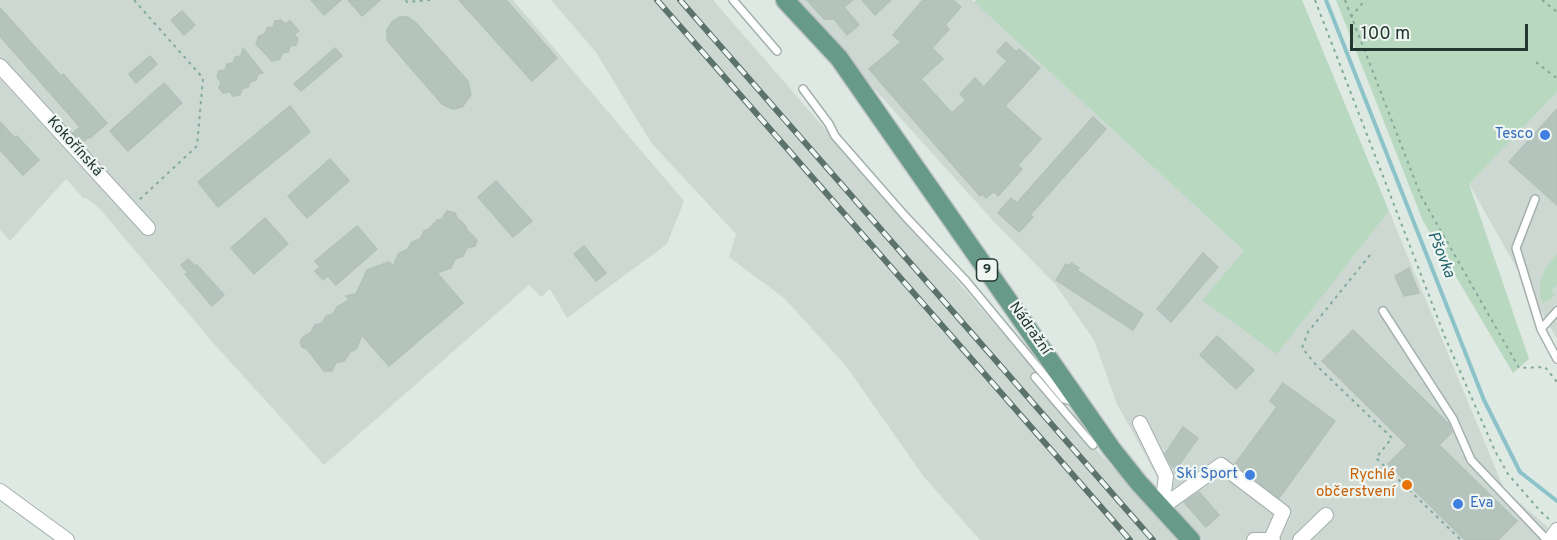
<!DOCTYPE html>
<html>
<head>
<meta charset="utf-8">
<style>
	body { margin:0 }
	#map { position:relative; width:1557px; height:540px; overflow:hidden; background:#dfe9e4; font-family:Overpass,sans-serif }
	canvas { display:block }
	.scale { position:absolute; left:1350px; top:24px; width:178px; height:27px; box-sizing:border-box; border:3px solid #223730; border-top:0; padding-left:8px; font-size:18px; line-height:21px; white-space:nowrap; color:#223730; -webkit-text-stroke:4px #eff6f2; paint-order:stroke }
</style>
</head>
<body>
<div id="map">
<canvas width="1557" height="540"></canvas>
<div class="scale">100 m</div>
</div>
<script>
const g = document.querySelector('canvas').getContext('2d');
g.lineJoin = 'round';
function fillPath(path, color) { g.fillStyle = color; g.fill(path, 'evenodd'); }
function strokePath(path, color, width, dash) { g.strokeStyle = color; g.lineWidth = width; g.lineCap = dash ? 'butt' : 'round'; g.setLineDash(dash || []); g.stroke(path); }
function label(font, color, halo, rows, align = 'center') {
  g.font = font + ' Overpass,sans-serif'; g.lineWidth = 4.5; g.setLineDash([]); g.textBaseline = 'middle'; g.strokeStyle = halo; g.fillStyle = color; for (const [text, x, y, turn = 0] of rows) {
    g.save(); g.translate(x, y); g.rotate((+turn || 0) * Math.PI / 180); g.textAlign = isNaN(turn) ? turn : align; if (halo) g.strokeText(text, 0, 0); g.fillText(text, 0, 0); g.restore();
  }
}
const built = new Path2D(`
	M0,0H513L684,201L667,244L567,318L550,289L541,297L529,285L324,465L215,345L99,208L86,198H83L66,179L10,241L0,230Z
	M551,0H713L1038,374L1031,380L1133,489L1178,540H980L924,477L846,366L784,298L729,257L736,234L652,144L595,51Z
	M794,0H972L1245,252L1277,353L1389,211L1504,489L1551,530L1544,540H1203L1171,502L1117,404L1094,340L1055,284L996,224Z
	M1557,92V339L1469,184Z`);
const green = new Path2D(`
	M976,0H1302L1389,211L1277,354L1202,300L1244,251L974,2Z
	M1336,0H1557V92L1469,184L1529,359L1513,373L1423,221Z
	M1557,254V285L1551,291L1555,295L1550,300L1542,303C1536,282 1543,269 1557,254Z`);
const stream = new Path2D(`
	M1326,0L1484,400L1520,472L1557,501`);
const building = new Path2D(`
	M311,0H341L324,15Z
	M348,0H380L362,16Z
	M459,0H506L557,58L532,81Z
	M807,0H853L844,7L859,25L847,35L834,19H824Z
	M862,0H891L875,15Z
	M923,0H953L961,7L945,25L949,29L932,48L943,59L921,79L952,113L966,100L960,94L975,78L984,87L1007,61L997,52L1006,42L1016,52L1019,49L1040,68L1005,106L1041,139L1018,165L1022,169L998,196L994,191L986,198L982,194L980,196L869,69L901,42L893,35Z
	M0,8L61,76L63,74L107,123L90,138L89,137L82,143L73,133L80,127L0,36Z
	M182,11L195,25L184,35L171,20Z
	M400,17H407L415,22L468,81L471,95L462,107L453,109L442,104L390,44L387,40V30L392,22Z
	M281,20L285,24L290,21L299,31L294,34L298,39L296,45L290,46L288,52L282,53L280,59L272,61L256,44L259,36L265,34L267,28L273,27L275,21Z
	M243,48L263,73L258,74L256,80L250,82L248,87L242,89L240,95L233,96L230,92L223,93L219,88L221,82L217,77L219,71L225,70L227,64L233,63L235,57L241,56Z
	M335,48L342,56L301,91L294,84Z
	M150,56L157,64L136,83L129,74Z
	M164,83L182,103L128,151L110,131Z
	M290,106L310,132L218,207L198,182Z
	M1557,109V205L1509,162Z
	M1093,117L1106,129L1030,215L1033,217L1019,232L998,213L1011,198L1017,203Z
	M0,122L15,138L17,136L39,160L23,175L0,150Z
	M330,159L349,181L307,218L288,196Z
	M496,181L532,221L513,237L478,197Z
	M447,211L455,213L457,218L465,225L467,230L477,240L475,246L467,248L463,256L455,259L451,268L437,273L463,303L389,366L362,335L356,349L350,352L344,361L336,363L332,371H324L307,349L302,347L300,342L302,338L311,332L315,325L322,323L326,316L333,314L337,307L349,300L346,296L356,294L367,270L389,262L393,266L399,253L407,250L412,242L420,239L424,231L429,229L437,220L442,219Z
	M265,218L288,244L254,274L231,248Z
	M357,226L377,249L336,285L328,276L323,280L315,271L320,267L315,261Z
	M584,246L606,273L596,281L574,254Z
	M1203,253L1218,267L1171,322L1157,309Z
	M188,259L195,266L197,265L224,295L212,306L185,274L188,273L181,265Z
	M1071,263L1079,268L1077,270L1143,314L1133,330L1056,280L1066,264L1069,266Z
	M1409,268L1419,293L1404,296L1395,276Z
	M1353,330L1449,424L1452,432L1439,445L1517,521L1498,540H1465L1388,464L1407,445L1322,361Z
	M1217,336L1254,370L1236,389L1200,355Z
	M1283,383L1335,421L1279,498L1235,464L1277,407L1270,401Z
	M1183,427L1198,438L1176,469L1171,465L1165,454Z
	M1199,492L1219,515L1206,527L1184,502Z`);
const path = new Path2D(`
	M134,0L203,78L197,146L138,201
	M406,0L407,2L430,0
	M1315,0L1445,337L1495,451L1508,474L1541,512L1551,521
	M1345,0L1421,196L1519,368L1545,367L1557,382
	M1542,0L1557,12
	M1351,17L1365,0
	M1536,62L1555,77L1557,75
	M1370,255L1308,332L1302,348L1317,366L1392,438L1376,458L1461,540`);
const service = new Path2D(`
	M733,0L777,51
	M803,89L829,124L835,136L905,216L966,281L1064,399L1074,402
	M1535,199L1516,248L1541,329L1557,359
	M1383,311L1453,419L1471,460L1547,540
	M1541,329L1557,311
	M1035,377L1093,445`);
const minor = new Path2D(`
	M0,66L148,228
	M1140,423L1166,476L1162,507
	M0,491L67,540
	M1162,507L1221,465L1283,512L1271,539
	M1254,540H1273
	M1300,540L1326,515
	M1550,540L1557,530`);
const primary = new Path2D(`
	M785,0L839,58L1111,448L1138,482L1191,540`);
const rail = new Path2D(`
	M657,0L1130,540
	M680,0L1153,540`);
const markers = [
	[1545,135,6,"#3f7fe0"],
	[1250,475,6,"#3f7fe0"],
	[1407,485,6,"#e8710a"],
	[1458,504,6,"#3f7fe0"]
];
const shields = [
	[987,270,21]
];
const shieldNames = [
	["9",987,270]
];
const shopNames = [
	["Tesco",1533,135],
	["Ski Sport",1238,475],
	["Eva",1470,504,"left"]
];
const streetNames = [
	["Kokořínská",74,147,48],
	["Nádražní",1029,329,55]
];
const foodNames = [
	["Rychlé",1395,476],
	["občerstvení",1395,493]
];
const waterNames = [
	["Pšovka",1440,255,68]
];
fillPath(built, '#cdd8d3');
fillPath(green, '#b9d8c0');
strokePath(stream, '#8bc3c9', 4);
fillPath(building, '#b5c3bd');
strokePath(building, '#b2c1ba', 1.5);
strokePath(service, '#a3b0aa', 10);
strokePath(minor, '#a3b0aa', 16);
strokePath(primary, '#bdc3c1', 21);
strokePath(path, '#82a99b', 2, [3, 4.5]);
strokePath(service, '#fff', 7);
strokePath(minor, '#fff', 14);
strokePath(primary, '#689a8a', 18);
strokePath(rail, '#5c736b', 6);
strokePath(rail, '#eff6f2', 4, [11]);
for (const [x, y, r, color] of markers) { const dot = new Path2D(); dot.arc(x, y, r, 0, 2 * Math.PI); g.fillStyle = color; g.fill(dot); strokePath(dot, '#eff6f2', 2); }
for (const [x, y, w] of shields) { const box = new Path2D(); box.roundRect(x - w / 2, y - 11, w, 22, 4.5); g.fillStyle = '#eff6f2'; g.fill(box); strokePath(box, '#223730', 1.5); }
label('bold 14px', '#223730', null, shieldNames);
label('15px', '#366cbe', '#eff6f2', shopNames, 'right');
label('15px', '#223730', '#eff6f2', streetNames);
label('15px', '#c56008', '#eff6f2', foodNames, 'right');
label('italic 16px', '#22646c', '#eff6f2', waterNames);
</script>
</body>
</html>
